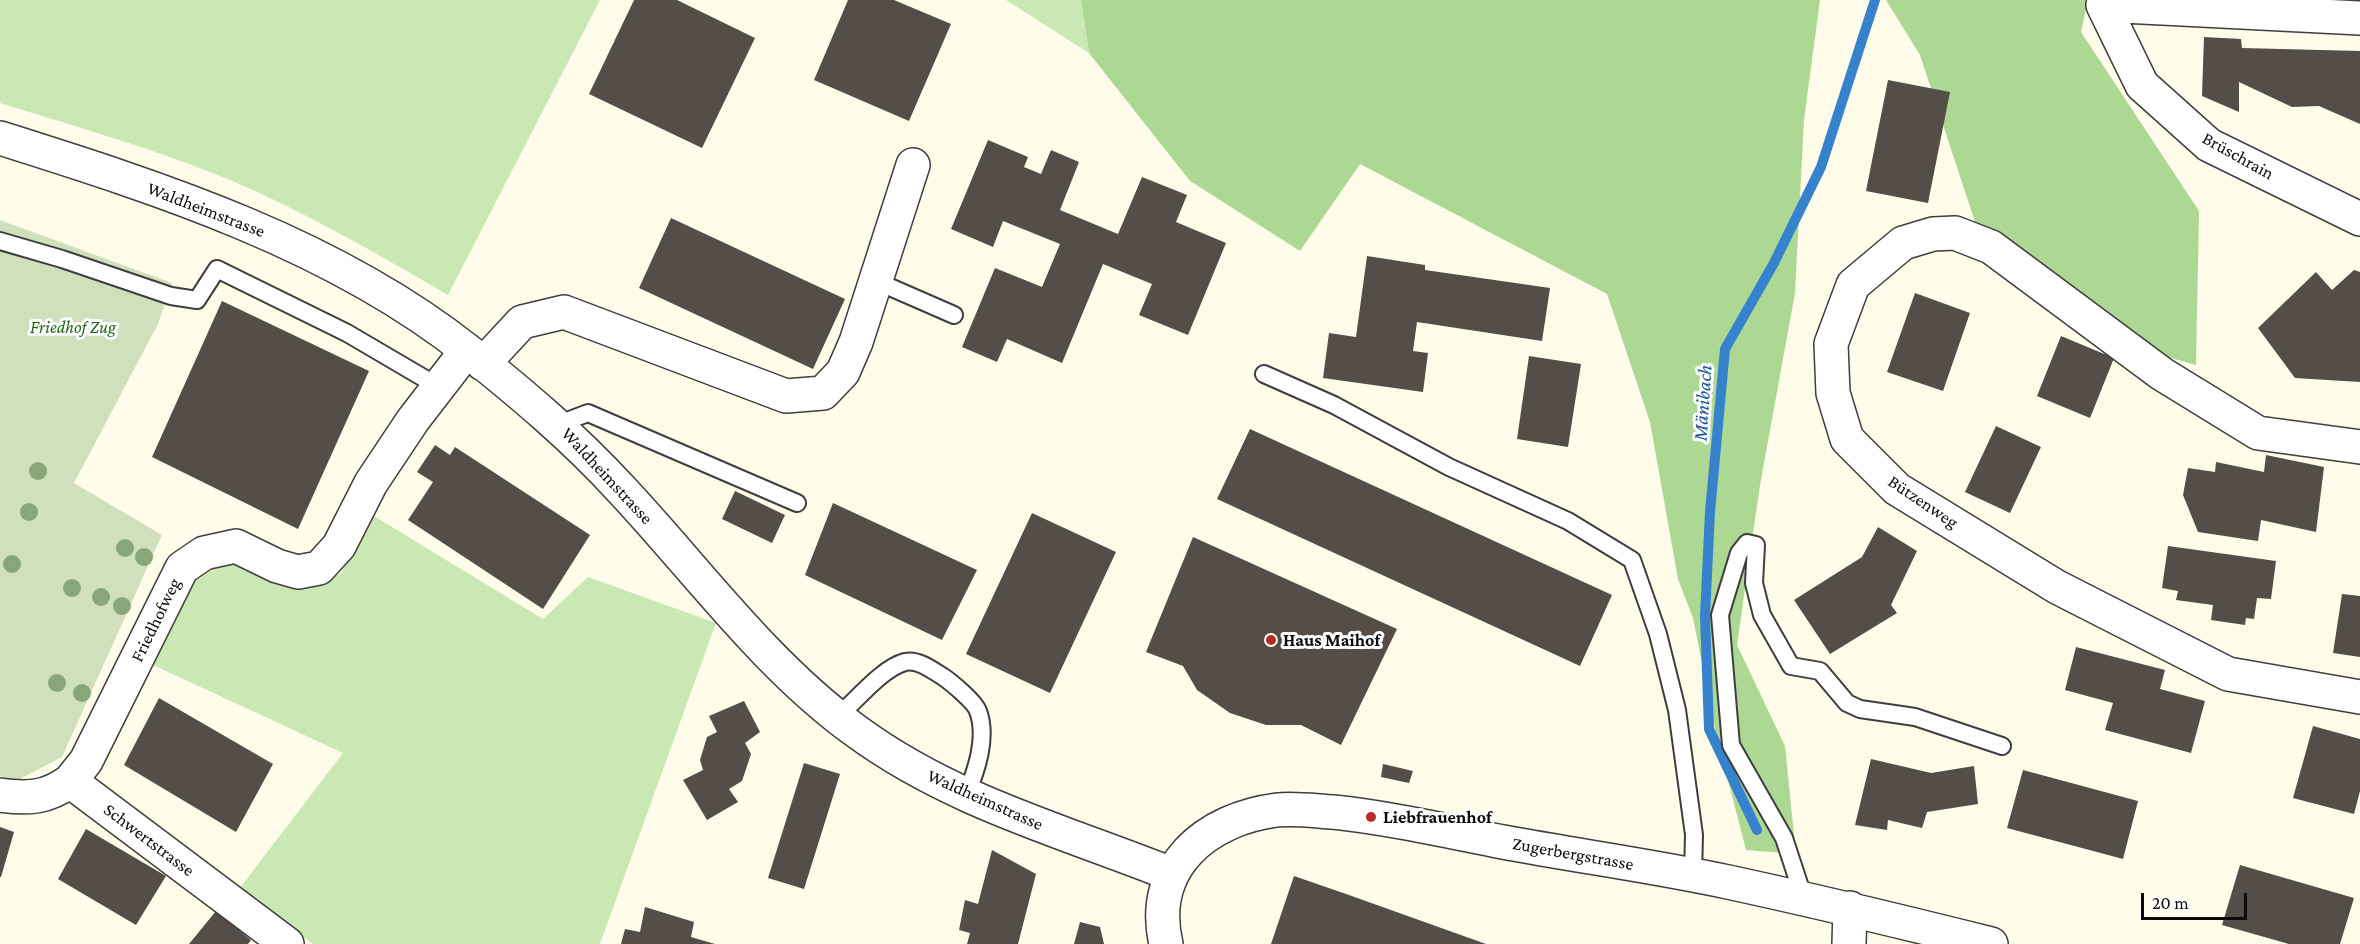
<!DOCTYPE html>
<html>
<head>
<meta charset="utf-8">
<style>
	body { margin:0 }
	#map { position:relative; width:2360px; height:944px; overflow:hidden; background:#fffde9; font-family:"Crimson Pro",serif }
	canvas { display:block }
	.scale { position:absolute; left:2141px; top:893px; width:106px; height:27px; box-sizing:border-box; border:3px solid #0b0b0b; border-top:0; padding-left:8px; font-size:18px; line-height:21px; white-space:nowrap; color:#0b0b0b; -webkit-text-stroke:4px #fff; paint-order:stroke }
</style>
</head>
<body>
<div id="map">
<canvas width="2360" height="944"></canvas>
<div class="scale">20 m</div>
</div>
<script>
const g = document.querySelector('canvas').getContext('2d');
g.lineJoin = 'round';
function fillPath(path, color) { g.fillStyle = color; g.fill(path, 'evenodd'); }
function strokePath(path, color, width, dash) { g.strokeStyle = color; g.lineWidth = width; g.lineCap = dash ? 'butt' : 'round'; g.setLineDash(dash || []); g.stroke(path); }
function label(font, color, halo, rows, align = 'center') {
  g.font = font + ' "Crimson Pro",serif'; g.lineWidth = 6; g.setLineDash([]); g.textBaseline = 'middle'; g.strokeStyle = halo; g.fillStyle = color; for (const [text, x, y, turn = 0] of rows) {
    g.save(); g.translate(x, y); g.rotate((+turn || 0) * Math.PI / 180); g.textAlign = isNaN(turn) ? turn : align; if (halo) g.strokeText(text, 0, 0); g.fillText(text, 0, 0); g.restore();
  }
}
const green = new Path2D(`
	M0,0H600L448,295C377,254 306,212 230,180C155,149 77,127 0,103Z
	M1006,0H1081L1089,53Z
	M374,516L543,619L588,577L716,623L600,944H313L239,889L343,753L153,665L185,586L227,561L320,582L340,574Z`);
const forest = new Path2D(`
	M1081,0H1820L1804,120L1795,293L1760,485L1737,645L1785,746L1796,854L1746,850L1716,734L1693,618L1678,579L1650,422L1607,294L1360,164L1300,251L1190,181L1089,53Z
	M1886,0H2088L2081,32L2199,211L2196,365L2107,340L1976,225L1920,55Z`);
const cemetery = new Path2D(`
	M0,220L172,283L158,324L74,483L162,535L62,757L16,781L0,776Z`);
const stream = new Path2D(`
	M1757,830L1709,729L1705,616L1710,512L1725,349L1774,263L1821,167L1875,0`);
const building = new Path2D(`
	M634,0H677L755,38L702,148L589,94Z
	M848,0H894L951,24L909,121L814,80Z
	M2204,37L2241,39L2242,48L2360,51V124L2319,106L2292,107L2239,82V112L2202,96Z
	M1888,80L1950,92L1928,203L1866,191Z
	M988,140L1028,157L1024,167L1041,174L1051,150L1079,162L1060,210L1118,234L1142,177L1187,195L1176,222L1226,243L1188,335L1139,315L1152,284L1103,264L1062,363L1007,339L997,362L962,347L995,268L1042,287L1060,244L1003,221L993,247L951,229Z
	M671,218L845,299L813,369L639,288Z
	M1367,256L1425,265V270L1550,288L1542,341L1417,322L1413,351L1428,353L1423,392L1323,378L1329,333L1356,337Z
	M2354,270L2360,272V382L2295,378L2258,328L2316,272L2332,290Z
	M1915,293L1970,313L1943,391L1887,372Z
	M222,301L369,371L298,529L152,457Z
	M2061,336L2114,358L2090,418L2037,396Z
	M1529,356L1581,364L1568,447L1517,439Z
	M1996,426L2041,447L2010,513L1965,492Z
	M1250,429L1612,595L1580,666L1217,499Z
	M435,445L450,455L455,447L590,535L543,609L408,520L433,482L417,472Z
	M2266,455L2324,467L2316,532L2261,520L2258,541L2198,532L2183,495L2188,468L2215,472L2216,462L2264,472Z
	M735,491L785,515L772,543L722,519Z
	M833,503L977,570L942,640L805,575Z
	M1032,513L1116,552L1050,693L966,654Z
	M1878,527L1917,551L1891,605L1897,613L1830,654L1794,600L1862,557Z
	M1193,537L1397,629L1341,745L1301,725H1266L1230,713L1197,690L1183,666L1146,652Z
	M2168,546L2276,561L2271,599L2257,598L2254,619L2246,618L2245,625L2211,620L2213,605L2176,600L2178,591L2162,588Z
	M2342,594L2360,596V657L2333,653Z
	M2076,647L2165,670L2160,689L2205,701L2191,753L2105,730L2113,703L2065,690Z
	M159,698L273,764L236,832L124,765Z
	M744,701L760,732L745,743L751,754L742,781L729,789L738,802L707,820L683,780L703,770L700,760L707,737L717,732L709,716Z
	M2313,726L2360,739V791L2354,814L2293,798Z
	M1871,759L1931,773L1974,766L1978,804L1927,812L1922,828L1888,820L1887,830L1855,825Z
	M804,763L840,774L804,889L768,878Z
	M1383,764L1413,771L1409,783L1381,777Z
	M2023,770L2138,801L2123,859L2007,828Z
	M0,827L14,832L1,877H0Z
	M86,829L166,876L136,925L58,879Z
	M992,850L1036,874L1018,944H967L970,933L959,930L965,900L978,904Z
	M2240,865L2354,898L2340,944H2289L2222,925Z
	M1294,876L1349,895L1486,944H1271Z
	M645,907L694,922L691,937L715,944H621L625,929L640,932Z
	M216,911L251,940L248,944H189Z
	M1080,922L1100,927L1104,944H1074Z`);
const service = new Path2D(`
	M0,241L62,259L171,296L197,300L217,269L347,333L439,387
	M876,281L954,315
	M1264,374L1334,405L1449,467L1568,521L1632,560L1658,634L1677,710L1694,835L1693,875
	M559,424L588,413L797,503
	M838,716C856,701 882,668 905,662C918,659 932,670 942,676C951,682 975,702 978,711C988,738 976,771 966,796
	M1804,899L1784,838L1731,745L1720,615L1739,553L1747,543L1756,545L1754,583L1762,615L1791,666L1820,671L1847,703L1860,709L1915,717L2002,746`);
const minor = new Path2D(`
	M2104,0L2103,5L2142,85L2209,145L2360,219
	M2103,5L2360,18
	M0,138C162,189 333,244 468,351C522,394 573,437 620,488C697,570 765,665 856,731C951,801 1063,831 1171,874
	M483,364L522,322L564,312L786,396L823,393L843,372L856,342L913,165
	M2360,447L2258,433L2162,374L1991,247L1955,233L1933,234L1903,243L1853,285L1831,344L1833,393L1847,439L1897,489L2057,587L2228,674L2360,697
	M70,781L86,761L182,568L204,553L236,546L277,566L298,572L319,568L339,546L371,483L413,420L467,350
	M0,795C28,799 47,798 70,781L287,944
	M1166,944C1148,867 1206,819 1277,810C1295,808 1316,811 1333,812C1390,818 1447,831 1503,842C1578,856 1653,866 1728,882C1816,901 1903,922 1991,944
	M1849,944L1850,908`);
const trees = [
	[38,471],
	[29,512],
	[125,548],
	[144,557],
	[12,564],
	[72,588],
	[101,597],
	[122,606],
	[57,683],
	[82,693]
];
const markers = [
	[1271,640,6,"#b92c25"],
	[1371,817,6,"#b92c25"]
];
const streetNames = [
	["Brüschrain",2238,156,29],
	["Waldheimstrasse",206,210,21],
	["Waldheimstrasse",607,476,47],
	["Bützenweg",1923,502,34],
	["Friedhofweg",156,620,-64],
	["Waldheimstrasse",985,800,24],
	["Schwertstrasse",149,840,37],
	["Zugerbergstrasse",1573,854,10]
];
const parkNames = [
	["Friedhof Zug",73,327]
];
const poiNames = [
	["Haus Maihof",1283,640],
	["Liebfrauenhof",1383,817]
];
const waterNames = [
	["Mänibach",1703,403,-86]
];
fillPath(green, '#cae8b4');
fillPath(forest, '#acd894');
fillPath(cemetery, '#d0dfbc');
strokePath(stream, '#3782cc', 10);
fillPath(building, '#544d48');
strokePath(service, '#3e3e3e', 20);
strokePath(minor, '#3e3e3e', 36);
strokePath(service, '#fff', 16);
strokePath(minor, '#fff', 33);
g.fillStyle = '#87a779';
for (const [x, y] of trees) { g.beginPath(); g.arc(x, y, 9, 0, 2 * Math.PI); g.fill(); }
for (const [x, y, r, color] of markers) { const dot = new Path2D(); dot.arc(x, y, r, 0, 2 * Math.PI); g.fillStyle = color; g.fill(dot); strokePath(dot, '#fff', 2); }
label('18px', '#0b0b0b', '#fff', streetNames);
label('italic 18px', '#25611d', '#fff', parkNames);
label('bold 18px', '#0b0b0b', '#fff', poiNames, 'left');
label('italic 20px', '#17549b', '#fff', waterNames);
</script>
</body>
</html>
